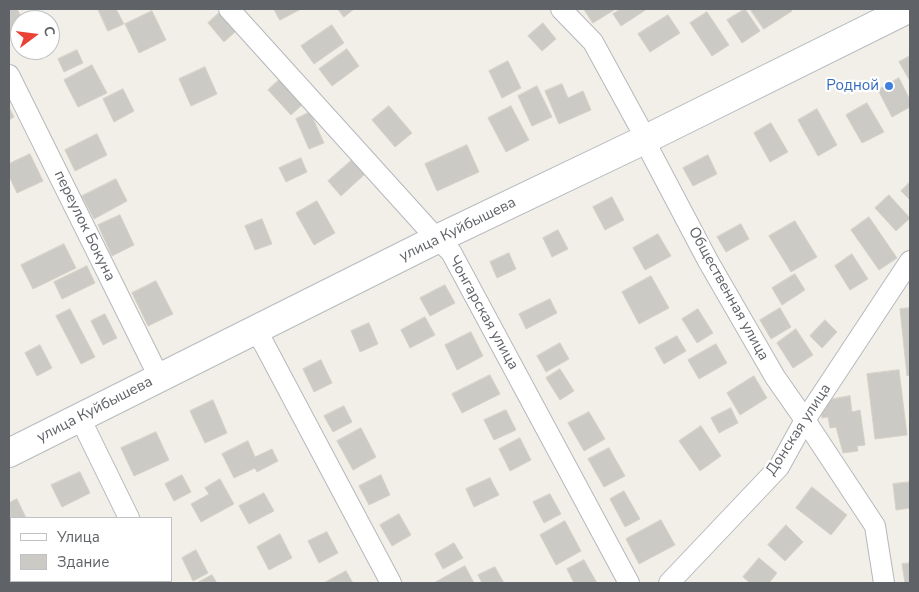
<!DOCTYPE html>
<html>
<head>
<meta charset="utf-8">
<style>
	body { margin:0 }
	#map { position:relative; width:919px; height:592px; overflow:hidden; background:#f1efe8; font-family:"Nunito Sans",sans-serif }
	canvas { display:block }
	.frame { position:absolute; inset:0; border:10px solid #5f6368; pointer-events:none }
	.legend { position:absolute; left:10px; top:517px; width:162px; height:65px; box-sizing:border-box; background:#fff; border:1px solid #bfc1c3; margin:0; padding:6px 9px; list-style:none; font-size:15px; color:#5f6368 }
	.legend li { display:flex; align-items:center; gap:10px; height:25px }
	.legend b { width:25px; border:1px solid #bfc1c3 }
	.north { position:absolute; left:10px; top:10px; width:50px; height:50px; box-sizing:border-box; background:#fff; border:1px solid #bfc1c3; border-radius:50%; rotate:75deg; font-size:14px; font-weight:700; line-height:20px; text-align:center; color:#5f6368 }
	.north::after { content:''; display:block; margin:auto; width:18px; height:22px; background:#ea4335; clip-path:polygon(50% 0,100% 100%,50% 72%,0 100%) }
</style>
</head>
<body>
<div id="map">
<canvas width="919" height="592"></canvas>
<div class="frame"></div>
<ul class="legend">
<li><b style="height:6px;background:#fff"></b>Улица</li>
<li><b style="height:14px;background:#cccac5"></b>Здание</li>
</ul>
<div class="north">С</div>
</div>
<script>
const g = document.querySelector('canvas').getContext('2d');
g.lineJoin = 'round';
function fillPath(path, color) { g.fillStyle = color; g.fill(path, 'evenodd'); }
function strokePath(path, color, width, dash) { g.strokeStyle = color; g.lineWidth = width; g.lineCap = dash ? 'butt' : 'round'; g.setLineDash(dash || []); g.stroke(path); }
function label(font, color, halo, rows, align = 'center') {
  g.font = font + ' "Nunito Sans",sans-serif'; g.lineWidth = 4.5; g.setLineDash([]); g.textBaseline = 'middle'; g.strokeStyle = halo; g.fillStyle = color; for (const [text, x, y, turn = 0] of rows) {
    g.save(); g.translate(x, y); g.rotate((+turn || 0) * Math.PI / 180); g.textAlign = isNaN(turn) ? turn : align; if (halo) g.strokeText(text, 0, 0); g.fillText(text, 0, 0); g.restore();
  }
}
const building = new Path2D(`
	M9,9H17L23,20H20V27L9,32Z
	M98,9H116L124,24L108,31Z
	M274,9H301L280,20Z
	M338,9H354L344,17Z
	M584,9H613L614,10L593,23Z
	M621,9H647L621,26L613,14Z
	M745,9L760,31L742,43L727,20Z
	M750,9H790L792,11L764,29Z
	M152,11L166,40L139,53L125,24Z
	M707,12L729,45L712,56L690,23Z
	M219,13L236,31L224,42L208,23Z
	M668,15L680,33L650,52L638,34Z
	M543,23L556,39L542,51L528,36Z
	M332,25L344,43L314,64L301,46Z
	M20,32V49L18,50L11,37Z
	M347,49L359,66L332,86L319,69Z
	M77,50L83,63L64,72L58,59Z
	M910,56V81L899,62Z
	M508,61L521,88L502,98L489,71Z
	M92,65L107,93L78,107L64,80Z
	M205,67L217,94L191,106L179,79Z
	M899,78L910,100V107L892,117L878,90Z
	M280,79L303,104L291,115L268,90Z
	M562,84L568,98L583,91L591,110L559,124L545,91Z
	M537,86L552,117L532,126L518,96Z
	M123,89L134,111L114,122L103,99Z
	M867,103L884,132L862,143L846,115Z
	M389,106L412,133L395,147L372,120Z
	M511,106L529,140L506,152L488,118Z
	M9,107L14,117L9,120Z
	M817,109L837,145L818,156L798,120Z
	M310,112L324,143L309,149L296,119Z
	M771,123L788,152L770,162L754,133Z
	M97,134L107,155L75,171L65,150Z
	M467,145L479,172L437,191L425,164Z
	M30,154L43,181L17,193L9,176V164Z
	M708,155L717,174L693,186L683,168Z
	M301,158L307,172L286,182L279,168Z
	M352,160L365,174L341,196L328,181Z
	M116,179L127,201L94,219L82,196Z
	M910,182V200L901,191Z
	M889,195L910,218L896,231L875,208Z
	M612,197L624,220L605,230L593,207Z
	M317,201L335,233L314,245L296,213Z
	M120,215L134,245L112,256L98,225Z
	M869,217L897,258L879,270L851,230Z
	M262,219L272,244L255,250L245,226Z
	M795,221L817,257L791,272L769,236Z
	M741,224L749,239L726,252L717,237Z
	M558,230L568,249L552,257L543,238Z
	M658,234L671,256L645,270L633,248Z
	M64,244L76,268L33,289L21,265Z
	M509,253L516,269L497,278L490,262Z
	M852,254L868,279L850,290L835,266Z
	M87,266L95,283L62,299L54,282Z
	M795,274L805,290L782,305L772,288Z
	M651,276L669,308L639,324L622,292Z
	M156,281L173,314L148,326L132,293Z
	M445,285L455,303L430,316L420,298Z
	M550,299L557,313L526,329L519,314Z
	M780,308L791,327L771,339L760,320Z
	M910,308V375L907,376L900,309Z
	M70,309L95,357L81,364L56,316Z
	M698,309L713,333L697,343L682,319Z
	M105,314L117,338L103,345L91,321Z
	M425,317L435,335L410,348L401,330Z
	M825,320L837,332L822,348L810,336Z
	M369,323L378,344L360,352L351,331Z
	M796,329L813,355L793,368L777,343Z
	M471,332L483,356L457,370L445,345Z
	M677,336L686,351L664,364L655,348Z
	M560,343L569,359L546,372L537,356Z
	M716,344L727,363L699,379L688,360Z
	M40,345L52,368L37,376L25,353Z
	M321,360L332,383L314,392L303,369Z
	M560,369L574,391L560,400L546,378Z
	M899,370L907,435L875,439L867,374Z
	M490,375L500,394L462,413L452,394Z
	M754,376L767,398L740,415L727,393Z
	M850,396L852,412L860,410L865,445L857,446L858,451L843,453L836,427L830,428L828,417L822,418L821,411L828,400Z
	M213,400L227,433L205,443L190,411Z
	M344,406L352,422L333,432L324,416Z
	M731,408L738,423L719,433L711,418Z
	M506,410L516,430L494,440L484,420Z
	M589,412L605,439L584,451L568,423Z
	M701,426L721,456L700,471L679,441Z
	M361,428L376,457L353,470L337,441Z
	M156,432L169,460L134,476L121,448Z
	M520,438L531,460L510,471L499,449Z
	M248,441L255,457L272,449L278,461L257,472L255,468L234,478L222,454Z
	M609,448L625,476L604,487L588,459Z
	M80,472L90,493L62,507L51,485Z
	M182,475L191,492L174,501L165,484Z
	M381,475L390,495L369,505L359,486Z
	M490,478L499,495L474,507L466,489Z
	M220,479L234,504L201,522L191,504L209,494L205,488Z
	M910,482V508L896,510L893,484Z
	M812,487L847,515L831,535L796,508Z
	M624,491L640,519L625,527L610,499Z
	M264,493L274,511L249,524L239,506Z
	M550,494L561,514L544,523L533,502Z
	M17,499L26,518H11V523L9,518V503Z
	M399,514L411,535L392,546L380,525Z
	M661,520L675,545L639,564L626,539Z
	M565,521L581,551L556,565L540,535Z
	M786,525L803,542L785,561L768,545Z
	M327,532L338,553L319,563L308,541Z
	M280,534L292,558L269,570L257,547Z
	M454,543L463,558L443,569L435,554Z
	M196,550L208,573L193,581L182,558Z
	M759,558L777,573L769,583H750L743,577Z
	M584,560L597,583H574L567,569Z
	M910,563V583H905L902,564Z
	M465,566L474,583H434Z
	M495,567L504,583H482L478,575Z
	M346,571L353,583H324Z
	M212,575L217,583H197Z
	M85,581H109L111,583H80Z`);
const minor = new Path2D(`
	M229,9L437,239L451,252L629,583
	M561,9L593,42L646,139L651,153L708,261L775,377L805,420L875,526L884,583
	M9,75L159,377
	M255,330L264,344L391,583
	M80,418L129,518
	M160,581L161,583
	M669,583L779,467L805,420L910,261`);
const secondary = new Path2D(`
	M9,453L437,239L646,139L908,9`);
const markers = [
	[889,86,5,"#3f7fe0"]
];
const shopNames = [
	["Родной",879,86]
];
const streetNames = [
	["переулок Бокуна",84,226,64],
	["улица Куйбышева",458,230,-26],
	["Общественная улица",728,294,61],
	["Чонгарская улица",483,313,61],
	["улица Куйбышева",95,410,-27],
	["Донская улица",799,430,-57]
];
fillPath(building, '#cccac5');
strokePath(building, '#d6d1c6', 1);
strokePath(minor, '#b5b8bc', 22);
strokePath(secondary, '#b6babf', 30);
strokePath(minor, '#fff', 20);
strokePath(secondary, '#fff', 28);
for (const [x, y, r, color] of markers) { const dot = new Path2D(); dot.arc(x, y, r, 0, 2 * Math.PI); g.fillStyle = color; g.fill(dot); strokePath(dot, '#fff', 2); }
label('15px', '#366cbe', '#fff', shopNames, 'right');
label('15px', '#5f6368', '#fff', streetNames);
</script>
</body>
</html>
